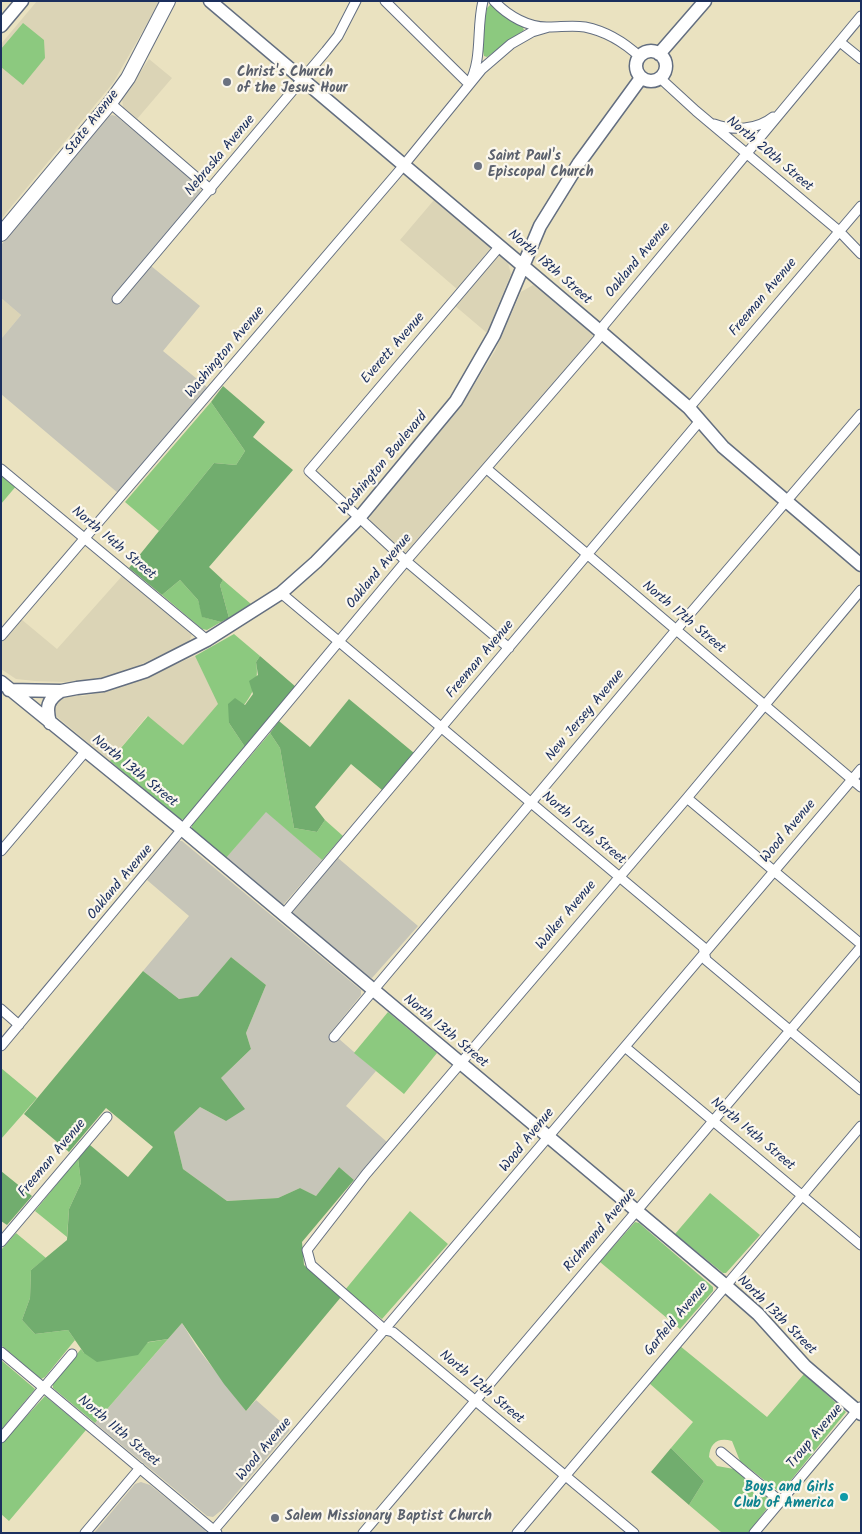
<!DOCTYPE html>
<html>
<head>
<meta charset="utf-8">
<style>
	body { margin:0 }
	#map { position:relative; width:862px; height:1534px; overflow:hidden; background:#eae2c0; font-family:Kalam,sans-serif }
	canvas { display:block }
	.frame { position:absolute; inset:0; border:2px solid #1b2f5e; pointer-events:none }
</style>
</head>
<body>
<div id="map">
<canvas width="862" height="1534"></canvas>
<div class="frame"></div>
</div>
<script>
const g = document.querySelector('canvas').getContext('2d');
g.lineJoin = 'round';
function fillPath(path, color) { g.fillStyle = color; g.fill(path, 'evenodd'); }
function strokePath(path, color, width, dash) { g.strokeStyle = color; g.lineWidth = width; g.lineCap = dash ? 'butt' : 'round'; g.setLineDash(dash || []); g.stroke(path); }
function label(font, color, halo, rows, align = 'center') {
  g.font = font + ' Kalam,sans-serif'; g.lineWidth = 4.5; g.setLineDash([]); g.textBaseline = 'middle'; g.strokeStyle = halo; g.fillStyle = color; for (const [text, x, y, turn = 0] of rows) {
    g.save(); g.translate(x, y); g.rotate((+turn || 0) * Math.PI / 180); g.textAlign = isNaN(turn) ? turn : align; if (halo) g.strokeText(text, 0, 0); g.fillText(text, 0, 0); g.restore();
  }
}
const built = new Path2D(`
	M37,1H160L113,83L1,219V44Z
	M149,59L172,78L137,119L123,107L122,99Z
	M434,200L490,246V249L457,289L400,240Z
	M499,255L508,263L511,274L487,333L454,305Z
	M533,285L538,287L592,333L593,338L407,553L402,551L370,522V517L468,395L495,351L521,292Z
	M1,298L21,315L1,339Z
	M123,575L190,630L192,634L189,642L133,668L101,679L64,682L35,681L16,679L1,669V642L21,619L57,649Z
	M195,656L219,704L183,745L147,716L110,761L50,711L52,700L65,696H84L116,689Z`);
const industrial = new Path2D(`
	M112,115L116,116L201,187L199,198L145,261L200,306L163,351L208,388L118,493L1,394V339L21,315L1,298V245L107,117Z
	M266,811L322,860L284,904L281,905L226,858Z
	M179,841H182L361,990V995L331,1032L376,1071L346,1106L387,1142L354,1180L339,1167L316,1196L300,1188L278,1198L227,1201L183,1169L174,1132L200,1107L226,1121L221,1078L251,1049L246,1033L266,985L231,957L199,996L179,999L143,971L189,916L147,880Z
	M338,858L418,926L372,978L368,977L293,914L292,910Z
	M182,1323L196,1346L246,1411L256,1400L290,1430L223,1509L213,1517L207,1516L95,1423Z
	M141,1482L150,1485L206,1530L205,1533H94L135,1484Z`);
const green = new Path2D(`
	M491,4L505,17L522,25L524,30L487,57L484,56C480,40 484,24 487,8Z
	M23,23L44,40L45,58L23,85L1,67V49Z
	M211,402L245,451L236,465L214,463L159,531L125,502Z
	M1,472L17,485L1,504Z
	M180,580L198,600L203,617L221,622L207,630L202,629L162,595Z
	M223,580L251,604L229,618L220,585Z
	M234,634L260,656L256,662C261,689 245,704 229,723L245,747L185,820L180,819L110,761L148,716L183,745L218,704L195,656Z
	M270,733L280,748L294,828L317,832L325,820L343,836L322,860L266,812L226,858L192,829V825Z
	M388,1012L437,1053L404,1094L354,1053Z
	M1,1068L37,1098L1,1139Z
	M78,1158L81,1183L69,1209L67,1237L35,1211Z
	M710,1193L760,1235L726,1273H723L675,1234Z
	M410,1211L448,1244L382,1319L345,1290Z
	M635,1222L639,1223L713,1287V1291L680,1329L600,1262Z
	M16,1233L46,1258L31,1270L30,1298L22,1320L35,1334L68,1330L75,1340L45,1377L41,1379L1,1345V1250Z
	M168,1339L95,1423L53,1388V1384L81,1349L84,1353Z
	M680,1346L767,1417L804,1374L846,1412L783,1490L778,1491L740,1461L732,1441C718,1437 710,1443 709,1457L717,1466L734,1469L772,1502L748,1533H722L689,1505L704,1481L671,1448L693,1422L649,1383Z
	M1,1360L35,1389L1,1430Z
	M45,1396L86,1430L9,1521L1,1514V1444Z`);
const forest = new Path2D(`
	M223,386L265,422L253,437L293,470L209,567L223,580L220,585L229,618L221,622L202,617L198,600L180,580L162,595L129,568L214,463L236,465L245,451L211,402Z
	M260,656L296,687L245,747L229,723L228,704L235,698L245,705L253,694L249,681L258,675L256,662Z
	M349,699L414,753L382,790L351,764L315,807L325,820L317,832L294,828L280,748L270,733L279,721L310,747Z
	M231,957L266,985L246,1033L251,1049L221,1078L245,1109L226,1121L200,1107L174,1132L183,1169L227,1201L278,1198L300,1188L316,1196L339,1167L354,1180L302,1242L304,1265L341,1297L246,1411L224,1384L182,1323L168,1339L148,1342L138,1355L97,1362L84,1353L68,1330L35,1334L22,1320L30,1298L31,1270L67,1240L69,1209L81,1183L78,1158L90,1145L128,1177L153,1147L106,1108L69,1152L24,1114L143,971L179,999L198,996Z
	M1,1171L32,1196L7,1225L1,1221Z
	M671,1448L704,1481L689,1505L651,1472Z`);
const street = new Path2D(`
	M385,1L469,84C483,59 476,29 483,1
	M494,1C508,16 529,28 549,27C561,27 573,25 585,27C605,31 625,43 640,57
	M840,42L861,59
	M660,78L696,111L839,231L861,254
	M110,103L211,190
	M714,124C733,131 757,130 773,117
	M500,246L309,471L406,561L509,648
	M117,299L326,51L338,36L356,1
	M689,408L861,206
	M1,469L207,640
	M487,469L861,787
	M281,593L703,947L706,960L861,1090
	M1,636L399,171L482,69L511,44L532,32L549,27
	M687,798L861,944
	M1,851L85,752
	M283,915L699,422
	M1,1009L19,1025
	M334,1037L676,630L861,414
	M1,1046L406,561L598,339L604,325L861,16
	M625,1047L861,1245
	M1,1242L107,1117
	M1,1352L217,1533
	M1,1438L72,1354
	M721,1452L780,1501
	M214,1530L861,769
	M85,1533L140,1468
	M363,1533L861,947
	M517,1533L861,1126
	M634,1533L393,1332L385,1330L311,1265L307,1250L366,1174L687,798L861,590
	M754,1533L860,1407`);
const secondary = new Path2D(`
	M210,1L601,332L689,408L723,447L861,565
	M1,26L22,1
	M636 66a15 15 0 1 1 30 0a15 15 0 1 1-30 0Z
	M659,54L705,1
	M1,682L183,830L725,1285L758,1314L805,1366L861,1414
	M9,690L61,691L77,688L103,685L146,671L207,640L281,593L316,562L359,518L456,401L494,335L540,226L579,163L641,78
	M50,723C46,707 47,700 61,691`);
const primary = new Path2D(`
	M1,234L110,103L128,78L168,1`);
const markers = [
	[227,82,5,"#6b7280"],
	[478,166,5,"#6b7280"],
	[844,1497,5,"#0f9aa8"],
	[275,1518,5,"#6b7280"]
];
const worshipNames = [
	["Christ's Church",237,74],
	["of the Jesus Hour",237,90],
	["Saint Paul's",488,158],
	["Episcopal Church",488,174],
	["Salem Missionary Baptist Church",285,1518]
];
const streetNames = [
	["State Avenue",93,123,-52],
	["North 20th Street",769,155,40],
	["Nebraska Avenue",221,156,-50],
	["Oakland Avenue",639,261,-50],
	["North 18th Street",549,268,41],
	["Freeman Avenue",764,298,-50],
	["Everett Avenue",394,349,-49],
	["Washington Avenue",226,353,-50],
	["Washington Boulevard",384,464,-50],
	["North 14th Street",113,544,40],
	["Oakland Avenue",380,572,-50],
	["North 17th Street",683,618,40],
	["Freeman Avenue",481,660,-50],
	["New Jersey Avenue",586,716,-50],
	["North 13th Street",134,772,39],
	["North 15th Street",583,829,40],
	["Wood Avenue",789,832,-50],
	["Oakland Avenue",121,883,-50],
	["Walker Avenue",567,916,-50],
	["North 13th Street",445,1032,40],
	["North 14th Street",752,1135,40],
	["Wood Avenue",528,1141,-51],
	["Freeman Avenue",53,1159,-50],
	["Richmond Avenue",601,1231,-50],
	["North 13th Street",776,1316,45],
	["Garfield Avenue",677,1320,-50],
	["North 12th Street",481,1388,40],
	["North 11th Street",118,1432,40],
	["Troup Avenue",816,1437,-50],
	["Wood Avenue",265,1450,-50]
];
const cultureNames = [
	["Boys and Girls",834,1489],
	["Club of America",834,1505]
];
fillPath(built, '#dbd4b6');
fillPath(industrial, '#c6c5b8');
fillPath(green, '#8cc97f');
fillPath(forest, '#71ad6e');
strokePath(street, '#636e80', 11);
strokePath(secondary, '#636e80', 15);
strokePath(primary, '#636e80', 16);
strokePath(street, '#fff', 9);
strokePath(secondary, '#fff', 12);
strokePath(primary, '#fff', 14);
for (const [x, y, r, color] of markers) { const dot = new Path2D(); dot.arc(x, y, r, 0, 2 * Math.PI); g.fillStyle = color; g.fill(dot); strokePath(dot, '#fbf7ec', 2); }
label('bold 14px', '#5b616d', '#fbf7ec', worshipNames, 'left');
label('14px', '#1b2f5e', '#fbf7ec', streetNames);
label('bold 14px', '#0d838f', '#fbf7ec', cultureNames, 'right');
</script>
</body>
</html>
